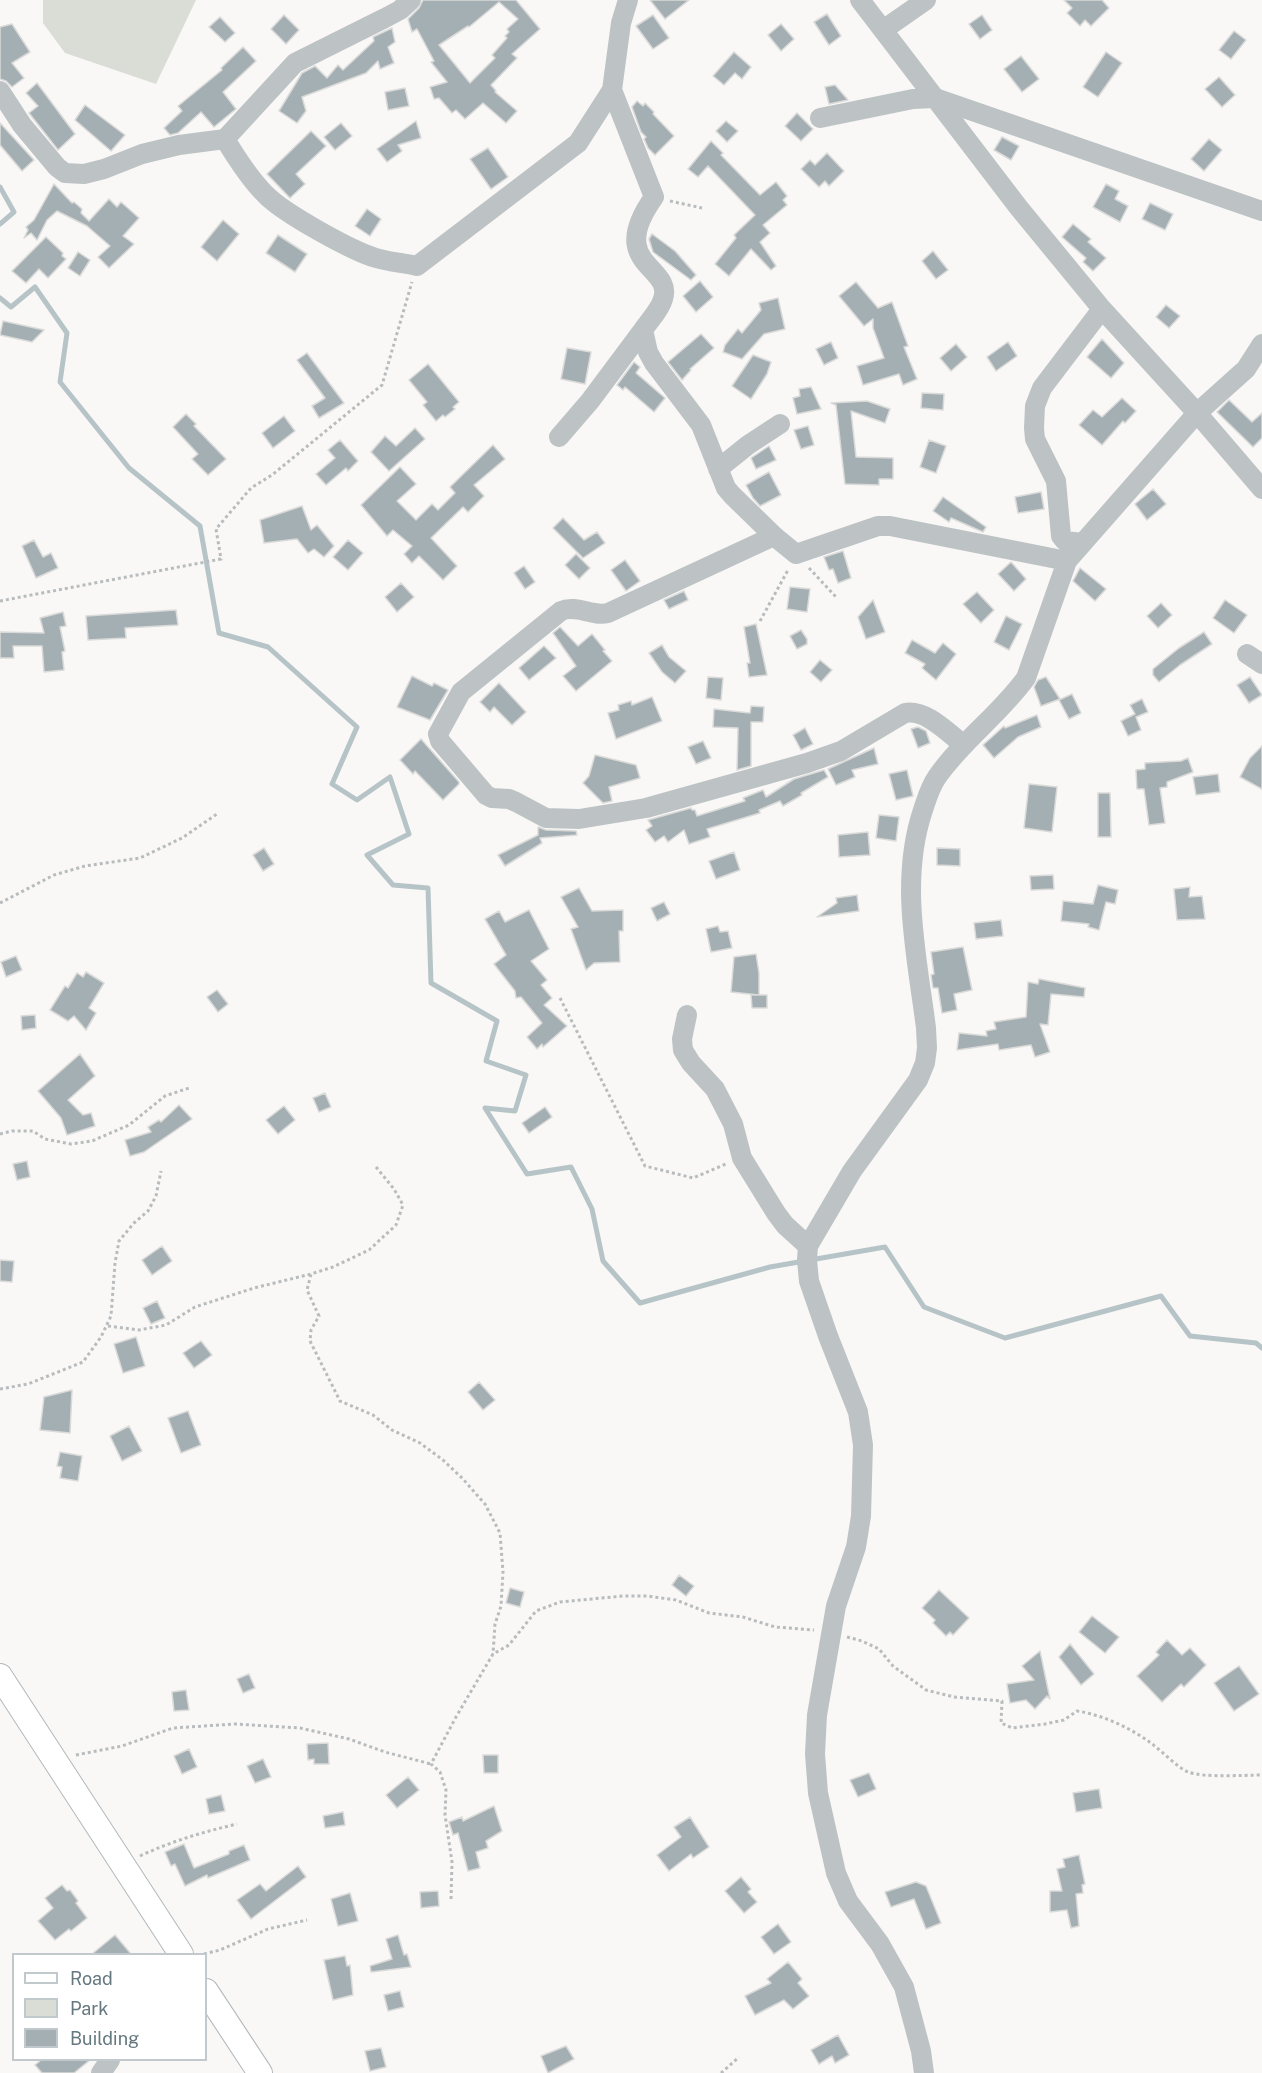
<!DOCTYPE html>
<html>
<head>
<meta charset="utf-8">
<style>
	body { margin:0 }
	#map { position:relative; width:1262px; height:2073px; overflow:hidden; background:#f9f8f6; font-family:"Public Sans",sans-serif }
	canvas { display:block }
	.legend { position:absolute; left:12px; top:1953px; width:195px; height:108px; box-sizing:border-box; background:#fff; border:2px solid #c1c9cc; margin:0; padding:8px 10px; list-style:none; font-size:18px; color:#65777f }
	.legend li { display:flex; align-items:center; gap:12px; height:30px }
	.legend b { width:30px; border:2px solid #c1c9cc }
</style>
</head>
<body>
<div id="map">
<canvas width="1262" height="2073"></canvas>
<ul class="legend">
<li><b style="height:8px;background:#fff"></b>Road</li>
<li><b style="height:16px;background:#d9ddd6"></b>Park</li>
<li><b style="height:16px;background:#a4afb3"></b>Building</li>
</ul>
</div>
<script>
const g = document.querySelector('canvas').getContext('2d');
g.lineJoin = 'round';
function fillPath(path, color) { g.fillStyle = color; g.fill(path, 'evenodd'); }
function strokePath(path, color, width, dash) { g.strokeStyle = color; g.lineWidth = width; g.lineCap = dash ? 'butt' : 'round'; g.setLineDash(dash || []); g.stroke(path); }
const green = new Path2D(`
	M43,0H196L156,84L65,53L43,23Z`);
const stream = new Path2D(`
	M0,187L14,212L0,224
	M0,298L11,307L35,287L67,333L60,382L129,468L200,526L219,633L268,647L357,727L332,784L357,800L390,777L409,834L367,855L393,885L428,888L431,983L497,1021L486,1061L526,1075L515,1111L485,1108L527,1174L571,1167L592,1209L603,1261L640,1303L770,1267L885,1247L924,1307L1005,1338L1161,1296L1190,1336L1256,1343L1262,1348`);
const building = new Path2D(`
	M423,0H516L540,29L512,54L517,58L491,85L496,91L495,92L517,111L506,123L483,103L465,119L456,110L452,113L439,98L434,99L430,87L447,82L431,62L434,61L417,29L412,32L408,19L419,8ZM499,2L518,19L507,29L509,32L505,36L507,38L492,55L495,58L470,83L439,45L468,26L469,27Z
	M650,0H689L665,19Z
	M1064,0H1102L1109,8L1091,26L1085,20L1080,26L1067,13L1072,8Z
	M827,14L841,36L829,45L814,22Z
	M284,15L299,30L286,44L271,29Z
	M653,15L669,38L653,49L636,26Z
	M982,15L992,30L980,39L969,24Z
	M220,17L235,33L225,42L209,27Z
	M12,24L30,52L12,63L24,78L12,87L6,81L0,79V27Z
	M781,24L794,39L781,51L768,35Z
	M392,28L395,42L388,47L394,63L380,69L378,61L366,73L302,97L306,111L297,123L279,111L302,73L315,66L327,78L338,65L343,70L374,41L373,37Z
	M1234,31L1246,40L1231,59L1219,50Z
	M243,47L256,61L223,92L236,109L214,127L201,112L178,133L170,135L164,128L182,111L178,106L222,70L221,68Z
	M734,52L751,67L742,79L735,73L724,85L713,76Z
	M1106,52L1122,63L1098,97L1083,87Z
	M1021,56L1039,79L1022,92L1004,69Z
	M1219,77L1235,95L1222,107L1205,89Z
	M37,83L75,134L58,150L29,113L38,106L26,93Z
	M835,85L848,100L829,104L825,87Z
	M405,88L409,106L388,110L385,92Z
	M637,101L643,106L645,103L654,112L653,114L674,136L655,155L648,148L644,139L646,137L641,132L632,107Z
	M85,105L125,135L111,151L75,120Z
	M797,113L813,129L801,141L785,126Z
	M416,121L421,138L398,145L402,151L387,162L377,149Z
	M726,121L738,131L727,142L716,131Z
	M0,123L34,160L22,171L0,145Z
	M341,123L352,136L335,150L324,137Z
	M311,131L326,146L296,174L305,184L290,198L267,174Z
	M1002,137L1019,146L1011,160L994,150Z
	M1209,139L1222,150L1204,171L1191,159Z
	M711,141L723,153L721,155L760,195L776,182L787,196L783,200L787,205L763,225L770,233L760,242L776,266L771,270L751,249L729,276L715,264L736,238L734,235L755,215L708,166L698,177L688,169Z
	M488,148L508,177L491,189L470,159Z
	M827,153L844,171L829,186L825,181L819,187L801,169L810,160L815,165Z
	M54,184L72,203L74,202L82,209L81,213L89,221L109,199L117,207L121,202L139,218L123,236L134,244L109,268L98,257L110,246L87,226L57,211L47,220L37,240L31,233L24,238L28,230L26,227L34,220Z
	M1106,184L1119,191L1115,199L1128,206L1120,222L1093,207Z
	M1150,203L1173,214L1165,230L1142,219Z
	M367,209L381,219L370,236L355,226Z
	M223,220L239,234L217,261L201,247Z
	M1073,224L1091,239L1088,242L1106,258L1093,271L1083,262L1086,258L1062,237Z
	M652,234L675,251L696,275L691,280L653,252L649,239Z
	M278,235L307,254L295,272L266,253Z
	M46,237L63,253L62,256L66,259L48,278L39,269L26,283L12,271Z
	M933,251L948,270L936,279L922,261Z
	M78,252L90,260L80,276L68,268Z
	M700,281L713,297L696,312L683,296Z
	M856,282L878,308L892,302L908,346L904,347L917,379L903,385L899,374L863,385L857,366L884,358L873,328V319L864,326L839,296Z
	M778,298L785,329L764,334L742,359L723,352L725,345L738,329L742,333L761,310L759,303Z
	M1166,305L1180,316L1169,328L1156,317Z
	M3,321L44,330L32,342L0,335Z
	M701,334L714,348L690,369L691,370L682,380L668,362Z
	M1102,339L1124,363L1111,378L1087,357Z
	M831,342L838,358L824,365L816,349Z
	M1008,342L1017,356L996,371L987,357Z
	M956,344L967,357L951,371L940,358Z
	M567,348L591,352L585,384L561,379Z
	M307,353L344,403L319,418L312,406L325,398L297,360Z
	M753,355L771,362L767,374L751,399L732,386Z
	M634,362L640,367L636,373L665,398L654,412L625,387L623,390L617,385Z
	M428,364L459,402L453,407L455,409L445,417L443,415L436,421L423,405L427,402L409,380Z
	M811,387L821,409L797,414L793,398L800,396L799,389Z
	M922,393L944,394L943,410L921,408Z
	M1122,398L1136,411L1125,423L1123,421L1102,445L1079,425L1093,410L1102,417Z
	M1229,400L1252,422L1262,413V438L1253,447L1217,412Z
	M867,401L890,409L885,423L851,411L856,457L893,458V479H879V485L845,484L836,405L831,403Z
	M186,414L196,424L194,426L226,459L208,475L192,459L198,454L173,427Z
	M284,416L295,431L273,448L262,433Z
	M808,426L814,445L801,449L794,430Z
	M415,428L425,439L389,471L371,452L385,436L396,446Z
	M340,440L358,461L348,471L346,468L326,485L316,474L335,458L328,450Z
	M929,440L946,446L936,473L920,467Z
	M493,445L505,459L474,485L484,496L468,512L463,507L431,538L457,566L443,580L419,556L412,563L404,554L412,546L393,530L387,536L361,505L400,467L416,484L397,501L416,520L432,504L438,510L455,493L450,487Z
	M769,446L776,460L756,469L751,458Z
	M769,472L781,495L760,506L753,498L746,485Z
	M1153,489L1166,504L1147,520L1135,504Z
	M1041,492L1044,509L1018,513L1015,497Z
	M943,497L986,527L983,532L951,518L949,522L933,511Z
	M302,506L311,530L317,525L334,546L324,557L314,549L308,553L297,539L264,543L260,520Z
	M563,518L584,540L597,532L605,543L583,558L553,528Z
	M34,540L43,557L51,553L58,568L36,578L22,546Z
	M348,540L363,553L348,570L333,557Z
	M843,551L851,578L838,583L833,569L829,570L824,557Z
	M576,554L590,568L579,579L565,565Z
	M625,560L640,581L626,591L611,570Z
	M1011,562L1026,579L1014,591L998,574Z
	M524,566L535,582L525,589L514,573Z
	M1080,568L1106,589L1095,601L1073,581Z
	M401,583L414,597L397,612L385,597Z
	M790,587L810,589L807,612L787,609Z
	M684,591L688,600L669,609L664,600Z
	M977,592L994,610L981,623L963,604Z
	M873,600L885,632L866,639L858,617Z
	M1225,600L1247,615L1234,633L1213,618Z
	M1161,603L1172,615L1158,628L1147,616Z
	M176,610L178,625L125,628L126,638L88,640L86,616Z
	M63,612L66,626L60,627L65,651L62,652L64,670L44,672L42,646H13L14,658H0V632L44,633L40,618Z
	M1006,616L1022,624L1009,650L994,642Z
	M756,624L767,675L749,677L747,663H750L744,627Z
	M560,627L578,646L592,634L605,650L603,651L612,661L576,691L563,676L576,666L553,633Z
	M801,630L807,639V644L797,649L790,636Z
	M1204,632L1212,644L1180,665L1159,682L1153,675V669L1179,648Z
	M912,640L935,653L943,643L956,654L936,680L922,668L925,664L905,653Z
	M662,645L669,657L686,671L675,683L662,672L649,653Z
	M544,646L556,658L529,680L519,668Z
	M820,660L832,670L821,682L810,672Z
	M412,676L432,686L434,683L448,690L430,720L397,707Z
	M708,677L723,678L721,700L706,698Z
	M1046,677L1060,699L1041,706L1034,687L1038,680Z
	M1250,677L1262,695L1249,703L1237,685Z
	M499,683L526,712L512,725L494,707L490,712L480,702Z
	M1072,694L1081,713L1069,719L1059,700Z
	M652,697L662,721L616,739L608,713L619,710L618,705L631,701L632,705Z
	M1142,699L1148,712L1136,717L1141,730L1128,736L1121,721L1135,714L1130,705Z
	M751,706L764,707L763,722H751V766L737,770L738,728L713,727L714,709L750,713Z
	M1037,715L1041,727L1018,737L994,758L983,745L1004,726L1005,728Z
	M918,727L926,731L930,743L918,748L911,729Z
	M805,728L813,744L801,750L793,735Z
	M421,739L459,782V784L443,800L415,771L413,774L400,760Z
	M703,741L711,758L696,764L688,747Z
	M1262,746V789L1240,777L1250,758Z
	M874,748L878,764L852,770L855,777L836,785L828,769Z
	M595,755L636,765L640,778L609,787L612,801L603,803L583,783L589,776Z
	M1188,758L1193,772L1167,782V787L1160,788L1165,823L1149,825L1144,789H1137L1136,770L1145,769V763L1181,761Z
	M824,770L828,777L801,793L802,795L783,806L780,801L759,810L760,813L707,829L710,837L689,844L684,830L668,842L664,836L655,842L646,830L652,826L648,820L691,808L692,810H695L697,816L745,801L743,798L763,790L766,797L794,779Z
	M907,770L913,796L896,800L889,774Z
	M1218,774L1220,792L1196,795L1193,777Z
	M1029,784L1057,787L1052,832L1024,828Z
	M1098,793H1110L1111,837H1098Z
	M879,815L899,817L896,841L876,838Z
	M538,827L546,830L576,831L577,835L540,838L542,843L505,866L498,855L538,835Z
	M868,832L870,855L839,857L838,835Z
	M264,848L274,864L263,871L253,855Z
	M937,848L960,849V866L937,865Z
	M734,852L740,870L716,879L709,861Z
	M1053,875L1054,889L1031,890L1030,876Z
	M1098,885L1118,890L1115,904L1106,902L1099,930L1088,927L1089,924L1061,921L1063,901L1093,904Z
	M1190,887L1189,897L1202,896L1205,919L1177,920L1174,889Z
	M579,888L592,911L623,910V931H619L620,962L594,963L586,970L571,929L578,927L561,897Z
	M857,895L859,911L817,917L837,903L836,898Z
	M664,902L670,914L657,921L651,908Z
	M529,910L549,949L531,961L547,980L541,985L552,998L544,1005L567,1026L543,1047L542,1044L537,1049L527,1037L542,1023L521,997L516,998L515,991L494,964L506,955L485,919L499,911L505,922Z
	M1001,920L1003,936L976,939L974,923Z
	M718,926L720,932L728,931L732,948L711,952L706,929Z
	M963,947L972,990L954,994L957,1010L942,1013L938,988H933L931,975L934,974L931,952Z
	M756,954L759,973V995L731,992L734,957Z
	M16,956L22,970L6,977L1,962Z
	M86,972L104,983L89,1008L96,1013L86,1030L74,1016L68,1021L50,1010L65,986L68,988L77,973L83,977Z
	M1039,979L1085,988L1084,997L1051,994L1048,1025L1040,1024L1050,1052L1035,1057L1031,1045L999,1050L998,1044L957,1050L959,1033L987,1036L986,1031L996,1029L994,1022L1026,1017L1028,982L1038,984Z
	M217,990L228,1004L218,1012L207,997Z
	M751,995H767V1008H752Z
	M35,1015L36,1028L22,1030L21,1016Z
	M80,1054L95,1076L68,1100L83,1115L91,1113L95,1126L67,1135L61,1118L38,1091Z
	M325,1093L331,1107L319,1112L313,1098Z
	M179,1105L192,1119L144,1152L130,1156L125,1140L151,1132L148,1127L159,1120L161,1122Z
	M284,1106L295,1120L278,1134L266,1120Z
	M545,1107L552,1117L529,1133L522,1123Z
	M27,1161L30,1177L17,1180L13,1164Z
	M162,1246L172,1261L152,1275L142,1260Z
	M0,1260L14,1261L12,1282L0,1281Z
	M157,1301L165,1318L151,1324L143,1308Z
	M136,1337L145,1366L123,1373L114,1344Z
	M201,1341L212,1355L194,1368L183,1353Z
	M479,1382L495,1400L483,1410L468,1392Z
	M72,1390L70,1433L40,1430L44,1397Z
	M188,1411L201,1445L181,1453L168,1418Z
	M129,1426L142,1451L122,1461L110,1436Z
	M60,1452L82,1456L78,1481L60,1478L62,1467L57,1466Z
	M679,1575L694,1586L686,1596L672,1585Z
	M510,1588L524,1592L520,1607L506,1603Z
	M939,1590L969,1618L953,1635L950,1632L946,1636L933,1623L935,1620L922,1608Z
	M1092,1616L1119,1637L1105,1653L1079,1632Z
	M1167,1640L1182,1655L1190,1648L1206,1665L1184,1687L1181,1684L1162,1702L1137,1676L1159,1655L1156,1652Z
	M1070,1644L1094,1674L1081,1685L1059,1657Z
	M1040,1651L1050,1699L1047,1696L1035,1709L1026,1700L1010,1703L1007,1684L1034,1680L1022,1666Z
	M1239,1666L1259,1694L1234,1711L1214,1683Z
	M249,1674L255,1688L243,1693L237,1679Z
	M186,1690L189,1710L174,1711L172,1692Z
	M328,1743L329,1764H314V1759L308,1760L307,1744Z
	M189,1749L197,1767L182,1774L174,1756Z
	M483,1755H498V1773H484Z
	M263,1759L271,1777L255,1783L247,1766Z
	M869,1773L876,1789L858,1797L850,1780Z
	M408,1777L419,1790L397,1808L386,1795Z
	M1099,1789L1102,1808L1076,1812L1073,1793Z
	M221,1795L225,1811L209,1814L206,1799Z
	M494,1806L502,1831L486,1841L488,1848L476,1852L480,1868L468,1871L458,1833L453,1835L449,1822L462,1817L463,1821Z
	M343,1812L345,1825L325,1828L323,1816Z
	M690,1817L709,1847L693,1858L691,1854L669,1871L657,1855L681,1837L674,1827Z
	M184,1844L194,1868L229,1854V1851L244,1845L250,1860L208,1878L207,1875L185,1886L175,1864L171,1866L165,1852Z
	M1079,1855L1085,1884L1082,1885L1083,1893L1076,1894L1079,1926L1071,1928L1067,1910L1050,1912V1891H1062L1057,1869L1065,1867L1063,1859Z
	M298,1866L306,1877L251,1919L237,1900L260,1884L266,1891Z
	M741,1877L751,1889L748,1892L757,1902L744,1913L725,1891Z
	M916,1882L926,1886L941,1923L926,1929L914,1899L891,1907L885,1892Z
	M62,1885L67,1891L70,1890L78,1901L76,1903L87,1918L71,1931L69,1929L55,1940L38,1921L53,1908L45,1898Z
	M438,1891L439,1906L421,1908L420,1892Z
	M350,1893L358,1921L338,1926L331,1899Z
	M778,1924L791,1942L774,1954L761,1937Z
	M115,1935L131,1954H92Z
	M398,1935L404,1955L407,1954L411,1967L371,1972L370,1966L392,1959L386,1939Z
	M345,1956L347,1966L350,1965L353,1995L333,2000L324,1960Z
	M788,1962L802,1979L798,1983L809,1996L793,2009L784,2000L755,2015L745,1996L771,1983L767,1979Z
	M400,1991L404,2007L388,2011L384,1995Z
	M838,2035L849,2055L835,2063L832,2056L819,2064L811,2050Z
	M566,2046L574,2059L548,2073L541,2056Z
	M381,2048L386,2067L370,2071L365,2051Z
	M41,2060H90L74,2073H42L35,2065Z`);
const path = new Path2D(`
	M670,201L702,208
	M809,568L836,597
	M0,601L221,559L216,529L251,488L272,475L382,385L412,282
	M760,621L788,570
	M0,903L54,875L85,866L140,858L182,838L217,814
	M560,998L645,1166L693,1178L726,1164
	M0,1134L12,1131H33L45,1139L71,1144L92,1141L129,1125L165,1096L189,1088
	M376,1167L394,1189L403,1205L396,1225L369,1250L333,1267L311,1274L307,1290L319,1316L311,1330L310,1341L340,1401L373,1415L392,1430L420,1443L443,1460L463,1479L485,1504L500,1533L503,1572L501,1606L495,1624L493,1654
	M108,1326L139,1330L166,1325L195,1307L254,1288L311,1274
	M0,1389L28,1384L83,1362L101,1337L111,1316L115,1263L119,1241L134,1223L148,1211L156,1196L161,1171
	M847,1637L862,1641L879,1649L893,1666L926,1690L954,1697L1002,1701L1001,1723L1012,1728L1045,1724L1064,1720L1077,1711C1103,1715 1131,1728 1152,1744C1162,1751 1178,1768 1188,1772C1204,1778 1244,1775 1262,1775
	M76,1755L122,1746L173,1728L235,1724L300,1728L349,1739L385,1752L431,1764
	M140,1856C172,1841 203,1832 237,1824
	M451,1899L452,1862L445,1815L446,1790L440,1772L431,1764L456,1717L493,1654L509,1645L536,1611L560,1602L623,1596H647L676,1600L709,1613L743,1617L775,1627L814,1630
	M204,1954L220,1950L268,1929L307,1920
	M721,2073L739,2057`);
const minor = new Path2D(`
	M860,0L1019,208L1102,309L1197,413L1262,489
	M883,30L926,0
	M612,90L654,197C605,266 674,265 663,299C660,310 649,321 643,330L648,352L654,363L701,425L726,488L732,495L774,536L796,554L878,526H890L1067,561
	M0,91L22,125L57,167L65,173L84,174L104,169L142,154L179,145L225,139L295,63L385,18L400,10L411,0
	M820,118L913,99L935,98L1262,211
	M225,139C237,159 249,178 265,194C283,213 352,251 376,258C389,262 404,263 417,266L578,143L612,90L621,23L628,0
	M559,437L590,401L643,330
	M718,469L748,445L780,424
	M774,536L608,613C592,617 576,604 561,611L461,692L438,734L440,741L486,795L492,798L509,799L516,802L546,818L579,819L646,808L807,763L841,751L905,713C926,709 948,733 964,745
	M1083,543L1065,541L1061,536L1056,481L1035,439L1034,428L1035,406L1042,388L1102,309
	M1247,654L1262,664
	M687,1015L682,1039L683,1050L691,1063L715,1089L733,1124L742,1158L776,1213L785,1225L808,1246
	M101,2073L110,2060
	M924,2073L921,2051L904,1987L880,1944L848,1901L836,1873L818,1793L815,1754L817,1715L836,1606L856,1547L861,1516L863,1445L858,1412L828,1336L809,1281L807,1260L808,1246L852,1171L918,1080L925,1063L927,1048L926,1028C917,956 899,881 923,810C927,798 930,787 937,777C962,741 1000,714 1026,678L1067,561L1197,413L1246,369L1262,344`);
const major = new Path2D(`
	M0,1676L181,1954
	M206,1991L260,2073`);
fillPath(green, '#d9ddd6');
strokePath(stream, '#b7c4c7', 5);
fillPath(building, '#a4afb3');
strokePath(building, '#dadad9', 1.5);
strokePath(major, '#b1b7ba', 26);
strokePath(path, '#b8bcbe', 3, [3, 3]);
strokePath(minor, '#bdc3c5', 20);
strokePath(major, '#fff', 24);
</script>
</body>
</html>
